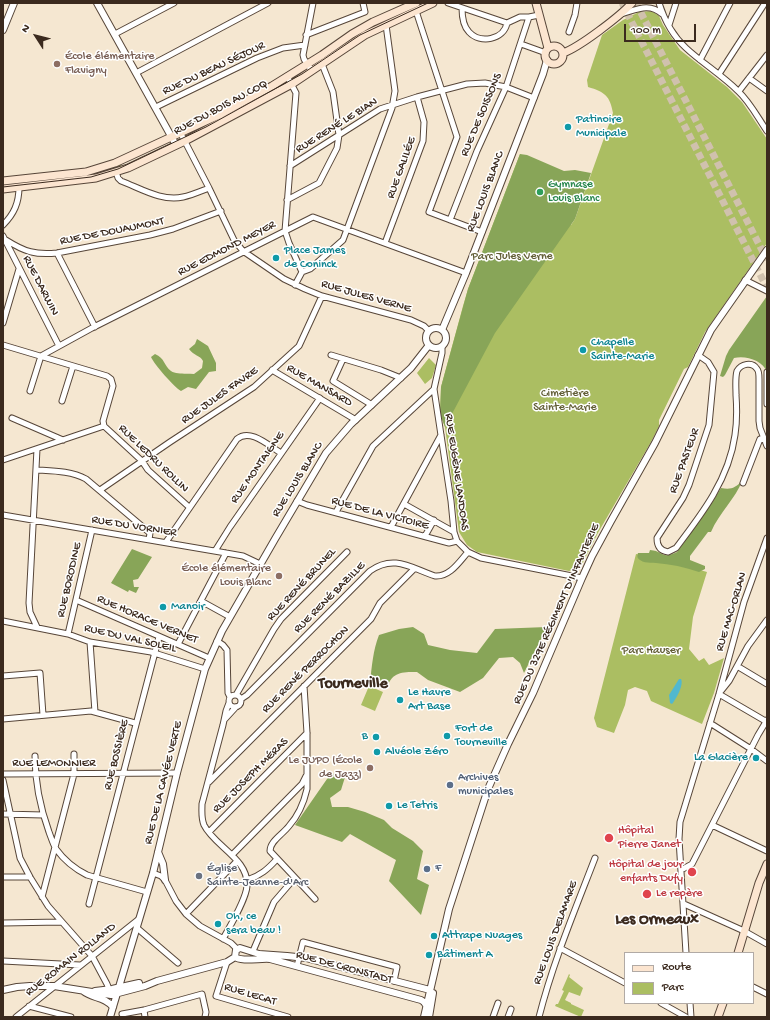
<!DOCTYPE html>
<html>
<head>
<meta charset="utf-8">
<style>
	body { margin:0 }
	#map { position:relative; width:770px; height:1020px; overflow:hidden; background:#f5e7d1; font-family:"Gochi Hand",sans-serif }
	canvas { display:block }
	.frame { position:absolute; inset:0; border:4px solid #3b2a1e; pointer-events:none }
	.legend { position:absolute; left:624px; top:952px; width:130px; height:52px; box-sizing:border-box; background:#fff; border:1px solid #b1aaa5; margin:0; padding:5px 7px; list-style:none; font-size:12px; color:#3b2a1e }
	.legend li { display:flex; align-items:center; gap:8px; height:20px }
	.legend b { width:20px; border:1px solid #b1aaa5 }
	.north { position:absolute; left:16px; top:16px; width:40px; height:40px; -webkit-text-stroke:3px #fff; paint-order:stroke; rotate:306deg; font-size:11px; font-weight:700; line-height:16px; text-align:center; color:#3b2a1e }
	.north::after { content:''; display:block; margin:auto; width:14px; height:18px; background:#3b2a1e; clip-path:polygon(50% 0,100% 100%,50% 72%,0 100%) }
	.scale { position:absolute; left:624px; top:24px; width:72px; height:18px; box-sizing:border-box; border:2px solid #3b2a1e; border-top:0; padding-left:5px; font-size:12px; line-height:14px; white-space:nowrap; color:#3b2a1e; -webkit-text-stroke:3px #fff; paint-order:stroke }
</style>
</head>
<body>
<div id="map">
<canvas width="770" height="1020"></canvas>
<div class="frame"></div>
<ul class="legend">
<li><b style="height:5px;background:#fce5d0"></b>Route</li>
<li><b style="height:11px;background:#abbe62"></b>Parc</li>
</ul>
<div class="north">N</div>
<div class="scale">100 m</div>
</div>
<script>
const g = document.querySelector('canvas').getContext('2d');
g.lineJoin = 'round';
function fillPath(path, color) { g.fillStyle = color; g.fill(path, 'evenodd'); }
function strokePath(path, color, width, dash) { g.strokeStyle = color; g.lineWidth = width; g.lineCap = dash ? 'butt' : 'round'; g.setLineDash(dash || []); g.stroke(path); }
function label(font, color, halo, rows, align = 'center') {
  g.font = font + ' "Gochi Hand",sans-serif'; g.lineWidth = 3; g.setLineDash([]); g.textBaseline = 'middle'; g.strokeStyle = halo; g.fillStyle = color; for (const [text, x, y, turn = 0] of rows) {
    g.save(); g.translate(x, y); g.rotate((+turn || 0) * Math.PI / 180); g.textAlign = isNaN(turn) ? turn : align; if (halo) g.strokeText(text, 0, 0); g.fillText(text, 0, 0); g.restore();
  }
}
const green = new Path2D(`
	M652,11L659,16L663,25L680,50L727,87L742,102L767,139V243L705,332L688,367L684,369L659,420V426L651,442L599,531L580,568L569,571L477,552L467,545L459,532L445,427L440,414L441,387L463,306L468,289L520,154L571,225L575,219L613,113C610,96 605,92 588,87L587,80L602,35L623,20L639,12Z
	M120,162L122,168L99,176L3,188V182L78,175Z
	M429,358L436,365L432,378L425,384L417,373Z
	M636,554L662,559L707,572L693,617L689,649L699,661L704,658L709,665L724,658L714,693L702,724L651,701L647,691L635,687L628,690L625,705L614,733L597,727L594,718Z
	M369,686L383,692L375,711L361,705Z
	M569,974L570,975L569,977L583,988L580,996L569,992L565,1000L571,1003V1004L584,1010L581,1017L555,1006L556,1004H558L564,991L562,990Z`);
const forest = new Path2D(`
	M520,154L527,155L564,171L575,170L591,173L575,219L495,333L445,427L440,414L441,387L468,289Z
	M767,296V372C763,360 745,355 734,358L725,375L723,377L720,376L726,356L729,350Z
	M197,339L208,346L216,363V371L209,372L196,389L188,387L181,391C174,387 154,364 151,357L155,354C165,358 164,366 171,371C177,375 187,373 194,374L202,368L203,361C200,355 194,356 189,349L195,344Z
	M742,481C736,498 719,513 711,532H708L690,556V560L705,566V569L699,572C685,567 670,564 656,563C650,562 645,564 640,560C637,558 637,556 638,553H649L650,550C664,551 661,560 677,552L713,501L721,488C731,490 735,488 742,481Z
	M132,549L152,557L138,579L133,580L134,587H139L136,593L129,590L128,592L111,583Z
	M413,627L424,634L428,645L450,650L477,653L495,629L547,627L524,673L520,663L513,657L499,658L483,678L460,692L428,680L417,672C401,672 393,672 387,687H379L370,682C372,666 373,650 379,635L399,629Z
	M337,771L346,774L341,790L330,798L332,807H348L365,812L384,820L392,828L413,841L423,851L417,879L429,885L421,915L389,881L396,860L350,834L342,842L295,825L327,779Z`);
const water = new Path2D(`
	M679,679H681C684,685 676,699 672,704L670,703L669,695Z`);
const secondaryTunnel = new Path2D(`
	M622,3L767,288
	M636,3L767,260`);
const minor = new Path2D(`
	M448,3L507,23L520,17H529L539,15
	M659,3C664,19 673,36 686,48C702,63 722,75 738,91C750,102 758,118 767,131
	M462,8C462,16 463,26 469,32C480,44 504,40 507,23
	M416,11L457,137L429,212L482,232
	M621,14C636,10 649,2 662,14
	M669,25L676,3
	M569,32L575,15L577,3
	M115,34L174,3
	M306,35L365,12L363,3
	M521,44L546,53
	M700,60L730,3
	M312,71L304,59L303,55L313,3
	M136,73L268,3
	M719,74L765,3
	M287,76L296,93L285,231L289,243L302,272L295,285
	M749,78L767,91
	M739,91L767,55
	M156,107L257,58L283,48L305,45
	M180,132L209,188L234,240L243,251L284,279L305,289L322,296L411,320L424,326L429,331
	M290,166L380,109L417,97L467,84L485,83L506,87L534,98
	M116,172L118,178L121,181C140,188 162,202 183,197C192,195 201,191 209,188
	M287,200L319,183L337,148L339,135L333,92L322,64
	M450,220L477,151L506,87L529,17
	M3,225C14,214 19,203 19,187
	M3,236L59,346
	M6,240C25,252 35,255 57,253L150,235L173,229L221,211
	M385,243L423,141L424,122L417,97
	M57,253L95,327
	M302,272L310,269L343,240L392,108L395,91L386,25
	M745,280L767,291
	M3,323L19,269
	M3,345L107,376L111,379L113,386L103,421L104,426
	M442,346V353L434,389L451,501L454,532L457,541L468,552L481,558L582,578
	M331,355L381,370L401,378
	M698,355L708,362L714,372L709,425L689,485L683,498L657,538C657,546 660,551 668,552L676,548C702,514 729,479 735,435C737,422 737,409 736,395C736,387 735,378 737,371C741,364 752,361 757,369C759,371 759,376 759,379V421L760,428L767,446
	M41,356L92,328L313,217L466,273
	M343,359L333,381L372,405
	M272,370L356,420
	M767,372V404
	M30,391L41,356
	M62,401L73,366
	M12,418L63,440
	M104,426L142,461L148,470L189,507
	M3,460L104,426
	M37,470C54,471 71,471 86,479L150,533L149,540
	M743,483L760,439L766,440
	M100,490L170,442L254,387L299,346L322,296
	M297,501L307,505L449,543L457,541
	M404,504L454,532
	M336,512L373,446L434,389
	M3,515L226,553L243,556L260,564
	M391,527L441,435
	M425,536L434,520
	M166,542L237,439C250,428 268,445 281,453
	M215,551L230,527L320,398
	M76,600L209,658
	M201,601L230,617
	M3,621L68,634L90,642L151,652L205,669
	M37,627L30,612L29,603L37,449
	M68,634L92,530
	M217,641L223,645L227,650L228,693L230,697
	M90,642L95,712
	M178,644L226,553
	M737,666L767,684
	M3,676L40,673L43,715
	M304,686L307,733V789C304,802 298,816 289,826C283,834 270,841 270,851L315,899
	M721,691L729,681L748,646L767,620
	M719,694L767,722
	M229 701a6 6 0 1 1 12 0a6 6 0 1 1-12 0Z
	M236,695L274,629L281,619L347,552
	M241,699L247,695L370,571C394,554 411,568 435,576C450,577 459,562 468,552
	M3,719L91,711L135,723
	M225,719L236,707
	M710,723L751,749L767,761
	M35,756C35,782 40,807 49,832C51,837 53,844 56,849C64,860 75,869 87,875L147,892
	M3,774L177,773
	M3,780L20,858L30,877L48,906L92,956L107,984L109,989
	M209,782L371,619L380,603L414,569
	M3,814L43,815
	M712,825L767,851
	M209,832L307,733
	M232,855L302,784L306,776
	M681,870L692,864L758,735L767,720
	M153,873L161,876L165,880L176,901L186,914L200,926L231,943L237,949
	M3,877H30
	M247,880C260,876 268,869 277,859
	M42,897L74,774V754
	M89,904L159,637
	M684,904L744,931L767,944
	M186,914L237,861
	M3,923L61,922
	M137,928L178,963
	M223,939C230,926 246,900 247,886C249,859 214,846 204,825C201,818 202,811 202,804L223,725L226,711L229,703
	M560,948L625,983
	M253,951L274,902L293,880
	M686,953L679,839L680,822L719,694L744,602L767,538
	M3,961L80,965
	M227,962L216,996L288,1017
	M297,966L303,942L397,967L394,981
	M753,987L767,994
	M661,1003L686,1017
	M690,1003L691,1017
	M29,1006L71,1017
	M144,1010L145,1017
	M122,1014L144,1010L202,994L206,1012L205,1017
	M16,1017L139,919
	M493,1017L498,1003
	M508,1017L511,1009
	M539,1017C553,962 575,910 595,858`);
const tertiary = new Path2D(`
	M97,3L176,145
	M3,30L14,3
	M426 338a10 10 0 1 1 20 0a10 10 0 1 1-20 0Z
	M442,330L466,273L543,74L547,60
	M158,852L163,864L165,880
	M235,957L236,950L240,948L259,954L287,956L306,958L430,990
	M235,957C241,962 261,958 270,959L421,1000L424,1002L426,1005
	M3,990L17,987L30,986H54L111,995L145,986L157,981L227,962L235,957
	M83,991C93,999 104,996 113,1007
	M95,991L112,989L139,983
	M110,1017L153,873L177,773L205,669L222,631L275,539L326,453L351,424L411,368L429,345
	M424,1017L449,909L488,789L508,744L533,693L582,578L592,556L611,521L655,443L711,330L767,250
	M429,1017L433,993`);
const secondary = new Path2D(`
	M536,3L548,48
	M545 55a9 9 0 1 1 18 0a9 9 0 1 1-18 0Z
	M563,53C580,47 620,16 632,3
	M3,181L86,172L115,163L221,114L272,86L322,55L352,34L373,22L416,3
	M3,189L96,178L128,168L185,141L292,84L365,35L433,3
	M738,953L759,883L767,864
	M718,1017L723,1003`);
const tram = new Path2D(`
	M3,187L91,177L118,169L206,127L302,74L360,35L428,3`);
const markers = [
	[57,64,4,"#8d6e63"],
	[568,127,4,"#0f9aa8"],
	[540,192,4,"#2e9e5b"],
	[276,258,4,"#0f9aa8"],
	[583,350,4,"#0f9aa8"],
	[279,576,4,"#8d6e63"],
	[163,607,4,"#0f9aa8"],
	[400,700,4,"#0f9aa8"],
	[447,736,4,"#0f9aa8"],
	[376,737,4,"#0f9aa8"],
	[377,752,4,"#0f9aa8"],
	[756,758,4,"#0f9aa8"],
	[370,768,4,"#8d6e63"],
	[450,785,4,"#5c6f8a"],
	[389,806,4,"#0f9aa8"],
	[609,838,5,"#e0444e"],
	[427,869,4,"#5c6f8a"],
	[692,872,5,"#e0444e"],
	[199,876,4,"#6b7280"],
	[647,894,5,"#e0444e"],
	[218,924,4,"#0f9aa8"],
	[434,936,4,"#0f9aa8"],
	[429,955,4,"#0f9aa8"]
];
const educationNames = [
	["École élémentaire",65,57,"left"],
	["Flavigny",65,71,"left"],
	["École élémentaire",271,569],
	["Louis Blanc",271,583],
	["Le JUPO (École",362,761],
	["de Jazz)",362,775]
];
const streetNames = [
	["RUE DU BEAU SÉJOUR",214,69,-25],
	["RUE DU BOIS AU COQ",221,108,-28],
	["RUE DE SOISSONS",482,115,-67],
	["RUE RENÉ LE BIAN",337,126,-32],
	["RUE GALILÉE",402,168,-70],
	["RUE LOUIS BLANC",486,192,-69],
	["RUE DE DOUAUMONT",112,232,-11],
	["RUE EDMOND MEYER",227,249,-27],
	["RUE DARWIN",40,286,63],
	["RUE JULES VERNE",366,297,16],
	["RUE MANSARD",319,386,30],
	["RUE JULES FAVRE",220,396,-35],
	["RUE LEDRU ROLLIN",153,459,44],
	["RUE PASTEUR",685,461,-70],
	["RUE MONTAIGNE",258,468,-55],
	["RUE EUGÈNE LANDOAS",456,472,82],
	["RUE LOUIS BLANC",298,480,-58],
	["RUE DE LA VICTOIRE",380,514,15],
	["RUE DU VORNIER",134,527,9],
	["RUE BORODINE",70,580,-77],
	["RUE RENÉ BRUNEL",302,585,-47],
	["RUE RENÉ BAZILLE",330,598,-45],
	["RUE MAC-ORLAN",732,612,-73],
	["RUE DU 329E RÉGIMENT D'INFANTERIE",557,614,-66],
	["RUE HORACE VERNET",147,620,23],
	["RUE DU VAL SOLEIL",130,639,13],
	["RUE RENÉ PERROCHON",306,670,-45],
	["RUE BOSSIÈRE",117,755,-76],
	["RUE LEMONNIER",54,764],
	["RUE JOSEPH MÉRAS",251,776,-45],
	["RUE DE LA CAVÉE VERTE",164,783,-76],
	["RUE LOUIS DELAMARE",556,933,-70],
	["RUE ROMAIN ROLLAND",71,960,-38],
	["RUE DE CRONSTADT",344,968,15],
	["RUE LECAT",250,995,17]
];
const cultureNames = [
	["Patinoire",576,120],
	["Municipale",576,134],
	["Place James",284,251],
	["de Coninck",284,265],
	["Chapelle",591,343],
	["Sainte-Marie",591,357],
	["Manoir",171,607],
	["Le Havre",408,693],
	["Art Base",408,707],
	["Fort de",455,729],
	["Tourneville",455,743],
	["B",368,737,"right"],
	["Alvéole Zéro",385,752],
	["La Glacière",748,758,"right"],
	["Le Tetris",397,806],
	["Oh, ce",226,917],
	["sera beau !",226,931],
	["Attrape Nuages",442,936],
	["Bâtiment A",437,955]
];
const leisureNames = [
	["Gymnase",548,185],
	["Louis Blanc",548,199]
];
const parkNames = [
	["Parc Jules Verne",512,257],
	["Cimetière",565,394],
	["Sainte-Marie",565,408],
	["Parc Hauser",651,651]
];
const serviceNames = [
	["Archives",458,778],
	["municipales",458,792],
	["F",435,869]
];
const healthNames = [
	["Hôpital",618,831],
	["Pierre Janet",618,845],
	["Hôpital de jour",683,865,"right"],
	["enfants Dufy",683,879,"right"],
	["Le repère",656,894]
];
const worshipNames = [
	["Église",207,869],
	["Sainte-Jeanne-d'Arc",207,883]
];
const districtNames = [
	["Tourneville",353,685],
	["Les Ormeaux",657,921]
];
fillPath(green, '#abbe62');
fillPath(forest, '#88a558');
fillPath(water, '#51b8cf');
strokePath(secondaryTunnel, '#d0c1ad', 7, [7, 3.5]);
strokePath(minor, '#574639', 7);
strokePath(tertiary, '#574639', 8);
strokePath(secondary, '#574639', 9);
strokePath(minor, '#fff', 5);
strokePath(tertiary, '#fff', 6);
strokePath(secondary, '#fce5d0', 7);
strokePath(tram, '#3b2a1e', 1);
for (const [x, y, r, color] of markers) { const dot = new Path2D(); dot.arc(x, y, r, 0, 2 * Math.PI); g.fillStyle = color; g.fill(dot); strokePath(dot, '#fff', 1.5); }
label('12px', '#785e54', '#fff', educationNames, 'right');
label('12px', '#3b2a1e', '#fff', streetNames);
label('12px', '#0d838f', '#fff', cultureNames, 'left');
label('12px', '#27864d', '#fff', leisureNames, 'left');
label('12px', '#625e36', '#fff', parkNames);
label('12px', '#4e5e75', '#fff', serviceNames, 'left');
label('12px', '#be3a42', '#fff', healthNames, 'left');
label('12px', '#5b616d', '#fff', worshipNames, 'left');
label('bold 16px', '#3b2a1e', '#fff', districtNames);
</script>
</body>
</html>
